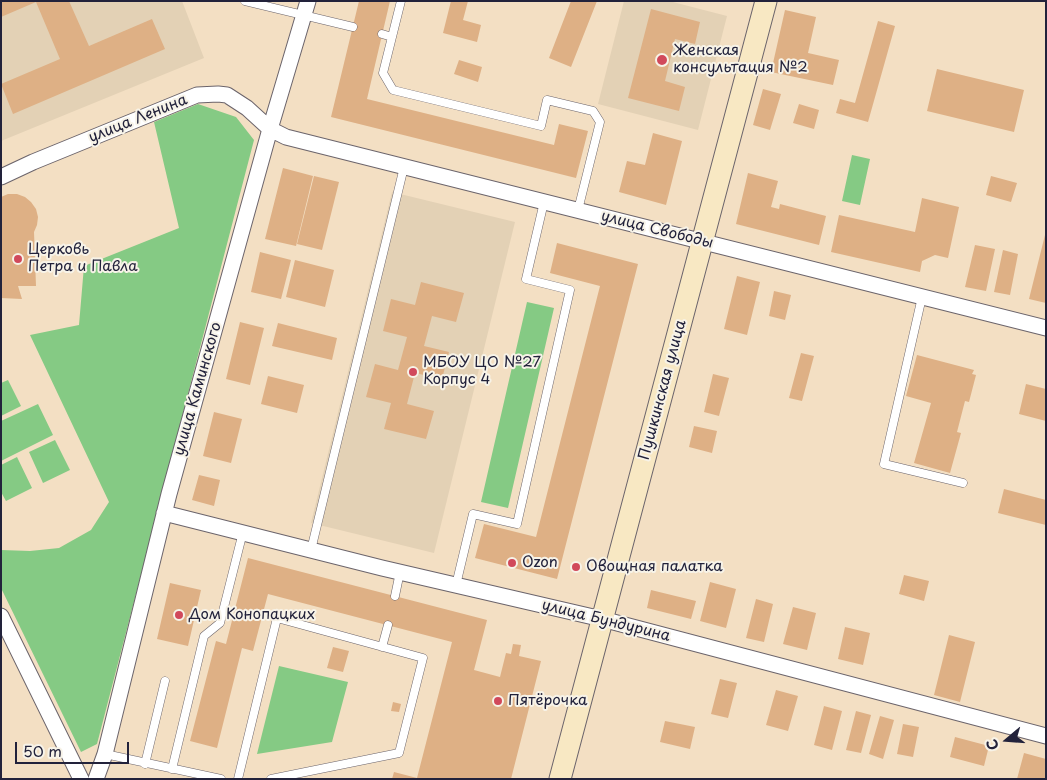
<!DOCTYPE html>
<html>
<head>
<meta charset="utf-8">
<style>
	body { margin:0 }
	#map { position:relative; width:1047px; height:780px; overflow:hidden; background:#f3dfc3; font-family:"Playpen Sans",sans-serif }
	canvas { display:block }
	.frame { position:absolute; inset:0; border:2px solid #22223b; pointer-events:none }
	.north { position:absolute; left:982px; top:715px; width:50px; height:50px; -webkit-text-stroke:4px #f7f3e8; paint-order:stroke; rotate:252deg; font-size:14px; font-weight:700; line-height:20px; text-align:center; color:#22223b }
	.north::after { content:''; display:block; margin:auto; width:18px; height:22px; background:#22223b; clip-path:polygon(50% 0,100% 100%,50% 72%,0 100%) }
	.scale { position:absolute; left:15px; top:742px; width:114px; height:22px; box-sizing:border-box; border:2px solid #22223b; border-top:0; padding-left:6px; font-size:15px; line-height:18px; white-space:nowrap; color:#22223b; -webkit-text-stroke:4px #f7f3e8; paint-order:stroke }
</style>
</head>
<body>
<div id="map">
<canvas width="1047" height="780"></canvas>
<div class="frame"></div>
<div class="north">С</div>
<div class="scale">50 m</div>
</div>
<script>
const g = document.querySelector('canvas').getContext('2d');
g.lineJoin = 'round';
function fillPath(path, color) { g.fillStyle = color; g.fill(path, 'evenodd'); }
function strokePath(path, color, width, dash) { g.strokeStyle = color; g.lineWidth = width; g.lineCap = dash ? 'butt' : 'round'; g.setLineDash(dash || []); g.stroke(path); }
function label(font, color, halo, rows, align = 'center') {
  g.font = font + ' "Playpen Sans",sans-serif'; g.lineWidth = 4; g.setLineDash([]); g.textBaseline = 'middle'; g.strokeStyle = halo; g.fillStyle = color; for (const [text, x, y, turn = 0] of rows) {
    g.save(); g.translate(x, y); g.rotate((+turn || 0) * Math.PI / 180); g.textAlign = isNaN(turn) ? turn : align; if (halo) g.strokeText(text, 0, 0); g.fillText(text, 0, 0); g.restore();
  }
}
const built = new Path2D(`
	M1,1H182L204,58L1,141Z
	M624,1H669L727,16L698,130L598,104Z
	M392,192L515,222L434,553L311,523Z`);
const green = new Path2D(`
	M198,104L236,117L254,140L97,744L81,752L1,588V550L30,551L59,548L91,530L109,502L30,335L79,325L84,266L179,228L154,122Z
	M852,155L870,159L860,205L842,201Z
	M527,302L554,308L508,508L481,502Z
	M8,380L21,406L1,416V383Z
	M38,404L53,435L1,461V421Z
	M55,440L70,470L43,483L29,452Z
	M17,457L32,488L6,501L1,492V465Z
	M279,666L348,682L332,742L257,754Z`);
const building = new Path2D(`
	M1,1H69L89,46L152,19L165,49L13,114L1,84L60,59L36,2L1,17Z
	M359,1H390L367,99L554,145L559,124L588,131L576,178L331,117Z
	M451,1H468L463,20L481,25L477,42L443,33Z
	M571,1H597L571,67L549,58Z
	M651,9L700,22L695,44L675,39L665,81L685,87L679,111L628,98Z
	M785,10L816,17L808,53L839,60L833,85L771,72Z
	M878,21L895,26L868,122L836,113L840,99L855,103Z
	M459,60L482,67L478,82L454,74Z
	M937,69L1024,90L1014,132L927,111Z
	M763,89L781,94L770,130L753,125Z
	M799,104L819,110L814,129L793,123Z
	M653,133L682,141L666,205L619,192L627,161L645,165Z
	M283,168L313,176L296,246L265,239Z
	M748,173L778,181L771,207L779,209L780,204L826,216L819,245L736,224Z
	M314,176L339,182L322,250L297,244Z
	M991,176L1017,183L1011,202L986,195Z
	M8,194H17L25,197L31,202L36,209L38,217L37,225L34,232L36,286H18L22,299L1,298V197Z
	M922,198L959,207L948,258L935,255L922,261L920,272L831,252L839,215L915,232Z
	M1045,235H1046V303L1029,299Z
	M557,243L638,264L557,579L475,558L484,524L536,537L600,286L550,273Z
	M975,245L995,249L986,291L965,287Z
	M1003,250L1018,254L1010,295L994,292Z
	M260,252L291,260L281,299L251,292Z
	M295,260L334,270L325,307L286,297Z
	M737,276L760,282L747,335L724,329Z
	M421,282L464,293L456,322L432,316L424,346L449,352L442,379L415,373L407,404L434,411L426,439L384,429L391,403L366,397L375,364L398,370L407,337L383,331L391,299L415,305Z
	M774,291L791,295L785,320L769,316Z
	M240,322L264,328L250,385L226,379Z
	M278,323L337,338L332,360L272,346Z
	M801,353L814,356L802,401L789,398Z
	M917,355L974,370L972,374L976,375L969,402L965,401L957,432L961,433L950,473L914,463L931,403L906,396Z
	M713,374L729,378L719,416L704,412Z
	M268,376L304,385L297,413L261,404Z
	M1026,384L1046,389V421L1019,414Z
	M214,412L242,419L231,463L203,456Z
	M694,426L717,431L712,453L689,447Z
	M199,475L220,480L214,506L192,500Z
	M1004,489L1046,500V525L998,513Z
	M248,558L487,620L474,670L500,677L506,653L511,654L513,644L521,645L519,656L541,661L511,779H392L394,772L417,778L452,642L268,594L253,651L242,648L217,748L190,741L216,641L226,644Z
	M904,575L929,581L924,601L899,594Z
	M710,582L736,589L726,628L700,621Z
	M170,583L201,590L188,646L157,639Z
	M651,590L696,601L691,619L647,608Z
	M756,599L773,604L764,642L746,638Z
	M793,607L816,613L807,650L783,644Z
	M845,627L870,633L863,665L838,659Z
	M949,635L975,642L960,702L934,695Z
	M333,647L349,651L343,672L327,668Z
	M720,679L737,683L728,718L711,714Z
	M776,690L798,696L788,731L766,725Z
	M393,702L401,704L399,712L391,711Z
	M824,706L842,711L832,750L814,745Z
	M856,711L871,715L861,753L846,750Z
	M880,716L894,720L883,759L869,754Z
	M665,721L695,727L690,749L660,742Z
	M903,724L919,727L913,757L897,754Z
	M955,737L989,746L984,766L950,757Z
	M1024,753L1046,759V779H1017Z`);
const lane = new Path2D(`
	M245,1L353,27
	M401,1L383,73L393,90L541,126L547,100L593,111L600,122L578,210
	M382,34L392,37
	M922,297L884,464L963,483
	M311,550L404,167
	M456,585L473,514L517,524L570,290L526,279L544,202
	M395,596L400,572
	M382,647L388,625
	M105,754L221,779
	M145,764L165,681
	M172,769L204,636L220,623L243,532
	M238,779L277,618L423,658L399,753L271,779`);
const street = new Path2D(`
	M1,177L33,162L197,95L218,94L227,95L247,108L270,129L286,137L1046,328
	M164,513L382,568L602,619L1046,736
	M1,616L81,779
	M96,779L105,754L169,494L270,129L308,1`);
const secondary = new Path2D(`
	M560,779L766,1`);
const markers = [
	[662,60,6,"#d1495b"],
	[18,259,5,"#d1495b"],
	[413,372,5,"#d1495b"],
	[512,563,5,"#d1495b"],
	[576,567,5,"#d1495b"],
	[179,615,5,"#d1495b"],
	[498,701,5,"#d1495b"]
];
const poiNames = [
	["Женская",673,51],
	["консультация №2",673,68],
	["Церковь",28,250],
	["Петра и Павла",28,267],
	["МБОУ ЦО №27",423,363],
	["Корпус 4",423,380],
	["Ozon",522,563],
	["Овощная палатка",586,567],
	["Дом Конопацких",189,615],
	["Пятёрочка",508,701]
];
const streetNames = [
	["улица Ленина",138,119,-22],
	["улица Свободы",657,230,14],
	["улица Каминского",198,389,-74],
	["Пушкинская улица",663,390,-75],
	["улица Бундурина",606,621,14]
];
fillPath(built, '#e3d1b5');
fillPath(green, '#85ca84');
fillPath(building, '#deb085');
strokePath(lane, '#6b646b', 9);
strokePath(street, '#6b646b', 17);
strokePath(secondary, '#6b646b', 23);
strokePath(lane, '#fff', 8);
strokePath(street, '#fff', 15);
strokePath(secondary, '#f8e8c3', 21);
for (const [x, y, r, color] of markers) { const dot = new Path2D(); dot.arc(x, y, r, 0, 2 * Math.PI); g.fillStyle = color; g.fill(dot); strokePath(dot, '#f7f3e8', 2); }
label('15px', '#22223b', '#f7f3e8', poiNames, 'left');
label('15px', '#22223b', '#f7f3e8', streetNames);
</script>
</body>
</html>
